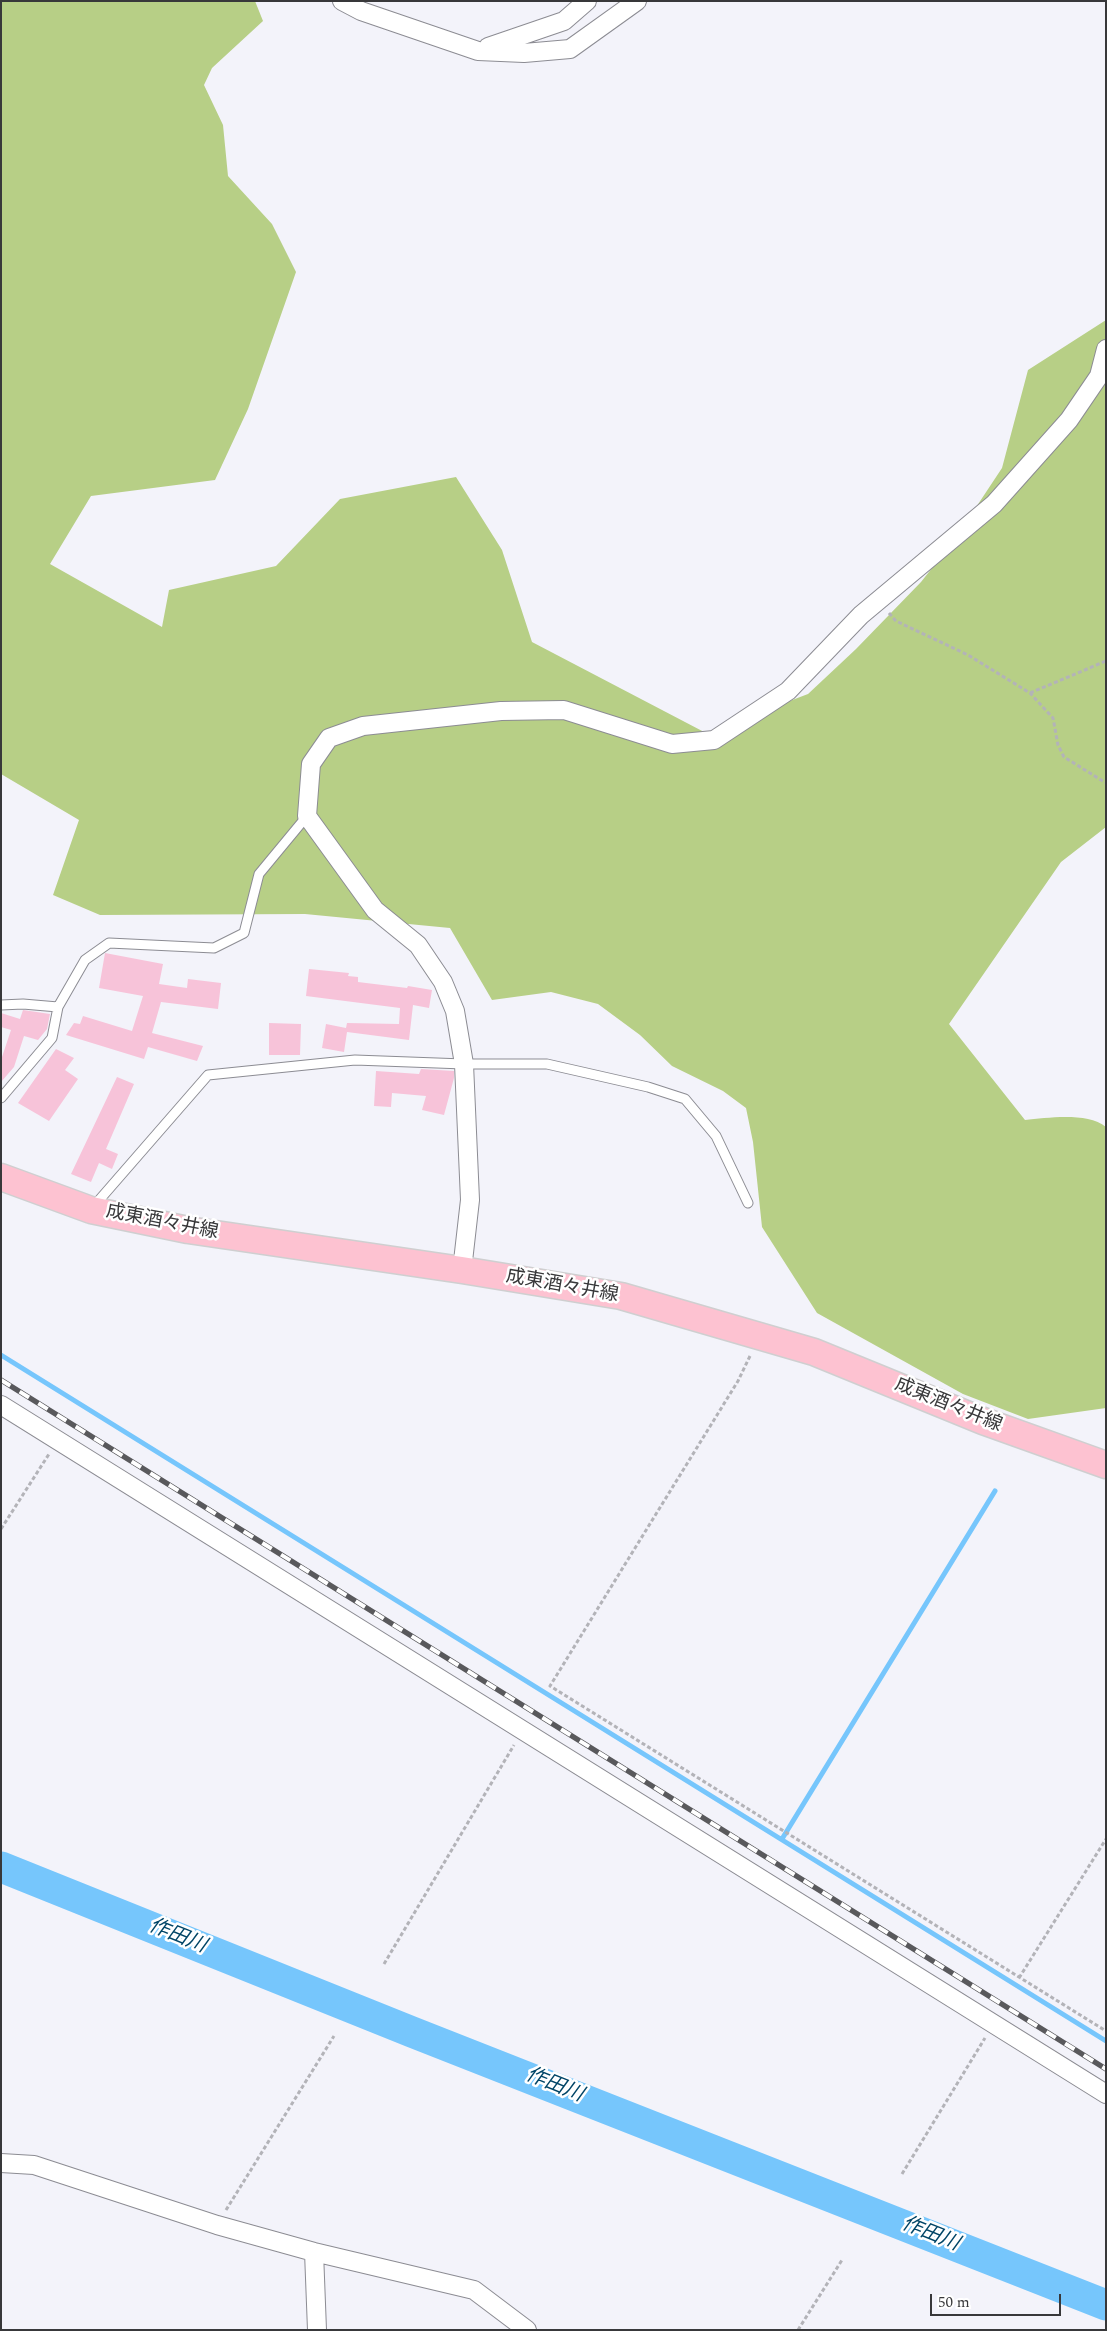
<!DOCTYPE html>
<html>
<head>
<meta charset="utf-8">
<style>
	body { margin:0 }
	#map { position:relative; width:1107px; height:2331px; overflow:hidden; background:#f3f3fa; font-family:Spectral,serif }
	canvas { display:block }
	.frame { position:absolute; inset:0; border:2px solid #38383a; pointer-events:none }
	.scale { position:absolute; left:930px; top:2294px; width:131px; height:22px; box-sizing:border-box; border:2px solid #38383a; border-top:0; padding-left:6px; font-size:15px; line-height:18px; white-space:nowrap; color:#38383a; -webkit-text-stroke:4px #fff; paint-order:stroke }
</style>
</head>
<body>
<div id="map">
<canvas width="1107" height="2331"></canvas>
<div class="frame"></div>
<div class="scale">50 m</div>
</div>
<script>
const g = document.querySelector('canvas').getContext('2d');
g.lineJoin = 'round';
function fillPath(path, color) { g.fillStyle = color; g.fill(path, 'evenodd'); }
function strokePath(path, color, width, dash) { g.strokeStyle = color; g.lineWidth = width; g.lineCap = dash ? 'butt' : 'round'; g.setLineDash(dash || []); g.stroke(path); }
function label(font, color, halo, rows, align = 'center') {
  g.font = font + ' Spectral,"Noto Sans JP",serif'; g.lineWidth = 5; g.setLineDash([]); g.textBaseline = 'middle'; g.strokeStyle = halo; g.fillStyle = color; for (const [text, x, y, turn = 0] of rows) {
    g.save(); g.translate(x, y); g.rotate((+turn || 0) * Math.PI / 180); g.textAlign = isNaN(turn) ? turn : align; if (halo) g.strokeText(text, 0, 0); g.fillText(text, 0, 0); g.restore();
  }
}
const green = new Path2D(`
	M1,1H255L263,21L212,68L204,85L223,125L228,176L272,224L296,272L248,409L215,480L91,496L50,564L162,627L169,590L276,566L340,499L456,477L502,550L532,642L706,733L808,694L856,649L921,582L955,539L1002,468L1028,370L1106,320V827L1061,862L949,1024L1025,1120C1048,1118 1087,1112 1106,1127V1408L1028,1419L963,1394L817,1313L762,1227L753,1142L746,1108L723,1091L672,1066L640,1035L598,1004L551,992L492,1000L450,928L305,914L100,915L53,895L79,820L1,774Z`);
const stream = new Path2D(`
	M1,1355L1106,2041
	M782,1839L995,1491`);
const river = new Path2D(`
	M1,1867L412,2032L1106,2305`);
const building = new Path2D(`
	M105,953L163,964L159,984L187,988L188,979L221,983L218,1009L161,1002L152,1033L203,1046L197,1061L148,1047L144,1059L66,1035L74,1023L80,1024L83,1016L132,1031L143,996L99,988Z
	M309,969L349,973L348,976L358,977V982L407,988L408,986L432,990L429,1008L413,1005L409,1040L347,1032L344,1052L322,1048L326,1024L346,1028L347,1023L399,1024L400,1008L306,996Z
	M23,1010L50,1014L47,1029L38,1040L24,1036L14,1067L1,1082V1060L11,1030L1,1027V1013L20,1019Z
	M269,1023L301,1024L300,1055H269Z
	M56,1049L74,1058L65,1070L78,1079L49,1121L18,1103Z
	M421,1069L454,1071V1078L444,1115L422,1110L426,1096L392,1093L391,1107L374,1106L376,1071L419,1074Z
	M117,1077L134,1084L106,1149L118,1154L112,1169L99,1163L91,1182L71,1174Z`);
const path = new Path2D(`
	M889,613L896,621L968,655L1030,693L1053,718L1058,745L1064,757L1106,783
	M1030,693L1106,661
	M750,1356L738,1381L550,1686L1106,2031
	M1,1529L49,1454
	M384,1964L514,1745
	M1019,1978L1106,1839
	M902,2174L985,2038
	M226,2210L334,2036
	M798,2330L842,2260`);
const lane = new Path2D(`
	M1,1005L23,1004L58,1007
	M1,1098L52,1038L58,1007L85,960L109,943L214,948L244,933L259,874L307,816
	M94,1206L208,1075L355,1060L464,1064H547L648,1087L685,1099L716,1136L748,1203`);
const street = new Path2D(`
	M342,1L361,11L478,51L524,53L570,49L637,1
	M488,47L564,21L587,1
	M462,1270L470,1200L464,1064L455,1011L443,982L418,945L375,910L307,816L311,764L329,738L363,726L501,711L564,710L672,744L714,740L788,691L861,615L994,504L1069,420L1099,376L1106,349
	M1,1405L1106,2094
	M1,2163L34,2165L217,2225L314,2252L474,2290L527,2330
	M314,2252L317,2330`);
const primary = new Path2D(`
	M1,1177L91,1210L188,1230L462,1270L621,1296L814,1352L983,1421L1106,1465`);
const rail = new Path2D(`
	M1,1380L1106,2069`);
const streetNames = [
	["成東酒々井線",162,1223,11],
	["成東酒々井線",562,1287,10],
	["成東酒々井線",948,1406,22]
];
const waterNames = [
	["作田川",177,1937,22],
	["作田川",554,2086,22],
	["作田川",930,2235,22]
];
fillPath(green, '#b7cf86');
strokePath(stream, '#76c6fc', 5);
strokePath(river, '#76c6fc', 31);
fillPath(building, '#f7c3d9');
strokePath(lane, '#8c8c93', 11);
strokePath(street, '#8c8c93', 20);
strokePath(primary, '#cfcfd0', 29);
strokePath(path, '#b3b3b8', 3, [4, 2.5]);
strokePath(lane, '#fff', 9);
strokePath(street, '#fff', 18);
strokePath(primary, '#fdc2d1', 26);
strokePath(rail, '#59595c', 5.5);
strokePath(rail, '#fff', 4, [11]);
label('19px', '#38383a', '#fff', streetNames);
label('italic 20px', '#004567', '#fff', waterNames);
</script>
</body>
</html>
